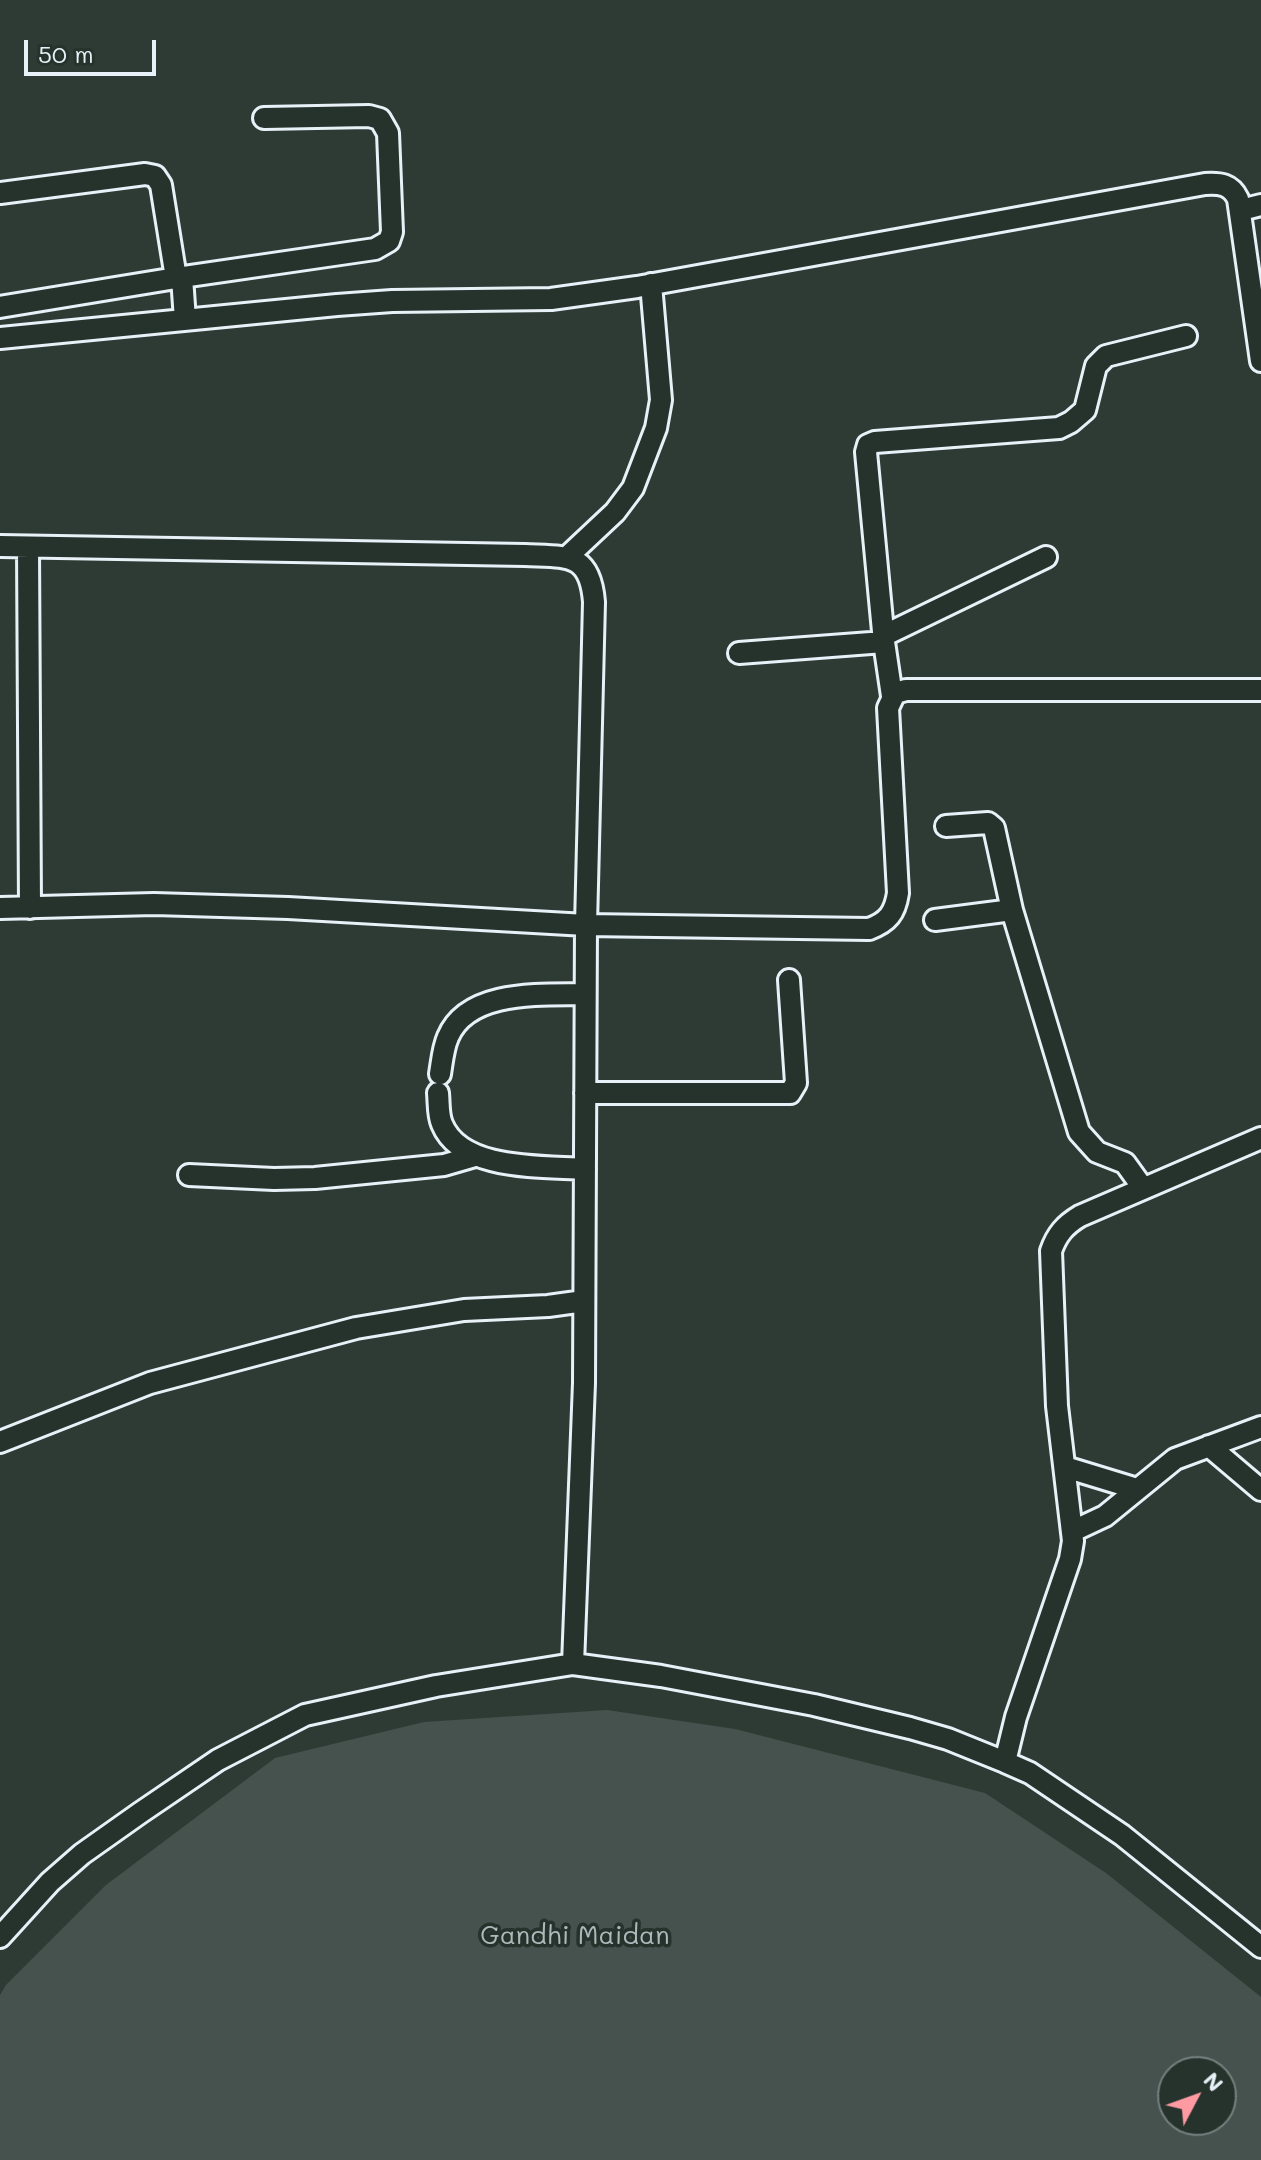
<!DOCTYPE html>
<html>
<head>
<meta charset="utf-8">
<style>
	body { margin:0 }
	#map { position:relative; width:1261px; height:2160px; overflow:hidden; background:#2e3b35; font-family:Mali,sans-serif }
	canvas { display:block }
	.north { position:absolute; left:1157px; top:2056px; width:80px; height:80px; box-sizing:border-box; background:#26332d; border:2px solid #747f7e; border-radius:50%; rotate:49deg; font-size:22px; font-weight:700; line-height:32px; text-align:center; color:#e8f1f8 }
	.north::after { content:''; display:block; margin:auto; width:28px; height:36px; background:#ff9aa2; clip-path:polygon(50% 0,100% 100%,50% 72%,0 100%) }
	.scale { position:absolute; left:24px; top:40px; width:132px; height:36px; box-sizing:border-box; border:4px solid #e8f1f8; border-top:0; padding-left:10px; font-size:24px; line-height:28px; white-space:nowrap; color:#e8f1f8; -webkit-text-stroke:6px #26332d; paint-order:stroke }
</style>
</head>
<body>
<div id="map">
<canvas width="1261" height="2160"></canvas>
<div class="north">N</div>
<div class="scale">50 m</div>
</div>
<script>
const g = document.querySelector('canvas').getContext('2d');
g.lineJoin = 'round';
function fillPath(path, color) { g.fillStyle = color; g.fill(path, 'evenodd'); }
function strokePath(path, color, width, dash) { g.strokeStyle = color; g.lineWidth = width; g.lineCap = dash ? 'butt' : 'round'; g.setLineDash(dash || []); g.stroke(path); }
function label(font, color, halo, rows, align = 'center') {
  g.font = font + ' Mali,sans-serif'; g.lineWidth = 7; g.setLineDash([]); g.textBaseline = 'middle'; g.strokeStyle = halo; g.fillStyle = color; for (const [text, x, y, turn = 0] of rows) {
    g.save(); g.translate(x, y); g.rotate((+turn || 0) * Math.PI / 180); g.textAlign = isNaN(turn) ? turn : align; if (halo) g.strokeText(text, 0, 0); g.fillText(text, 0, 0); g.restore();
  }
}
const green = new Path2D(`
	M607,1710L735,1729L985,1793L1106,1873L1261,1997V2160H0V1995L6,1985L106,1885L275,1758L424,1722ZM1173,2072H1221V2120H1173Z`);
const minor = new Path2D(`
	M0,193L145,174L155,176L161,185L176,278
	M1241,210L1261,205
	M182,277L185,320
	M0,307L176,278L375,249L389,241L392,232L388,133L380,119L369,116L264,118
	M0,338L337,305L392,301L551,299L637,287L1205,184C1220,183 1231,184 1238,199L1261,361
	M0,546L525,555C567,557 590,552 594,602L586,925L584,1383L573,1664
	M28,547L30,908
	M566,558L615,512L633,488L656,428L661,400L651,284
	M883,636L1046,557
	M739,653L884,642
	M892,696L884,642L866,452L868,445L875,442L1059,428L1071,422L1085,410L1096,366L1106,356L1186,336
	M946,826L988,823L994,828L1012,910L1079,1132L1097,1152L1125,1163L1143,1188
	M0,908L154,904L288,908L586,925L869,929C888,922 895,913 898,893L888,708L895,693L906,690H1261
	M935,920L1012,910
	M440,1074C442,1062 443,1048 448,1037C468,989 543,995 585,994
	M438,1093C439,1103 438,1115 442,1124C461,1171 542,1166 585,1169
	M585,1093H790L796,1083L789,980
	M189,1175L274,1179L315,1178L444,1165L475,1156
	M0,1442L150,1383L356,1328L464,1310L548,1306L584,1301
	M1209,1446L1261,1490
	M1065,1467L1137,1489
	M1073,1531L1105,1516L1175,1459L1261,1427
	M1005,1762L1016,1717L1070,1559L1073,1541L1057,1406L1051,1251C1057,1234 1065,1225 1080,1216L1261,1138
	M0,1937L50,1882L82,1854L140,1813L218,1760L305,1715L436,1686L573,1664L661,1676L814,1705L910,1728L948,1739L1005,1762L1030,1773L1122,1835L1261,1947`);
const parkNames = [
	["Gandhi Maidan",575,1936]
];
fillPath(green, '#45524e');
strokePath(minor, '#e8f1f8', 26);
strokePath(minor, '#26332d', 20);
label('26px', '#afb9bc', '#26332d', parkNames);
</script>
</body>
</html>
